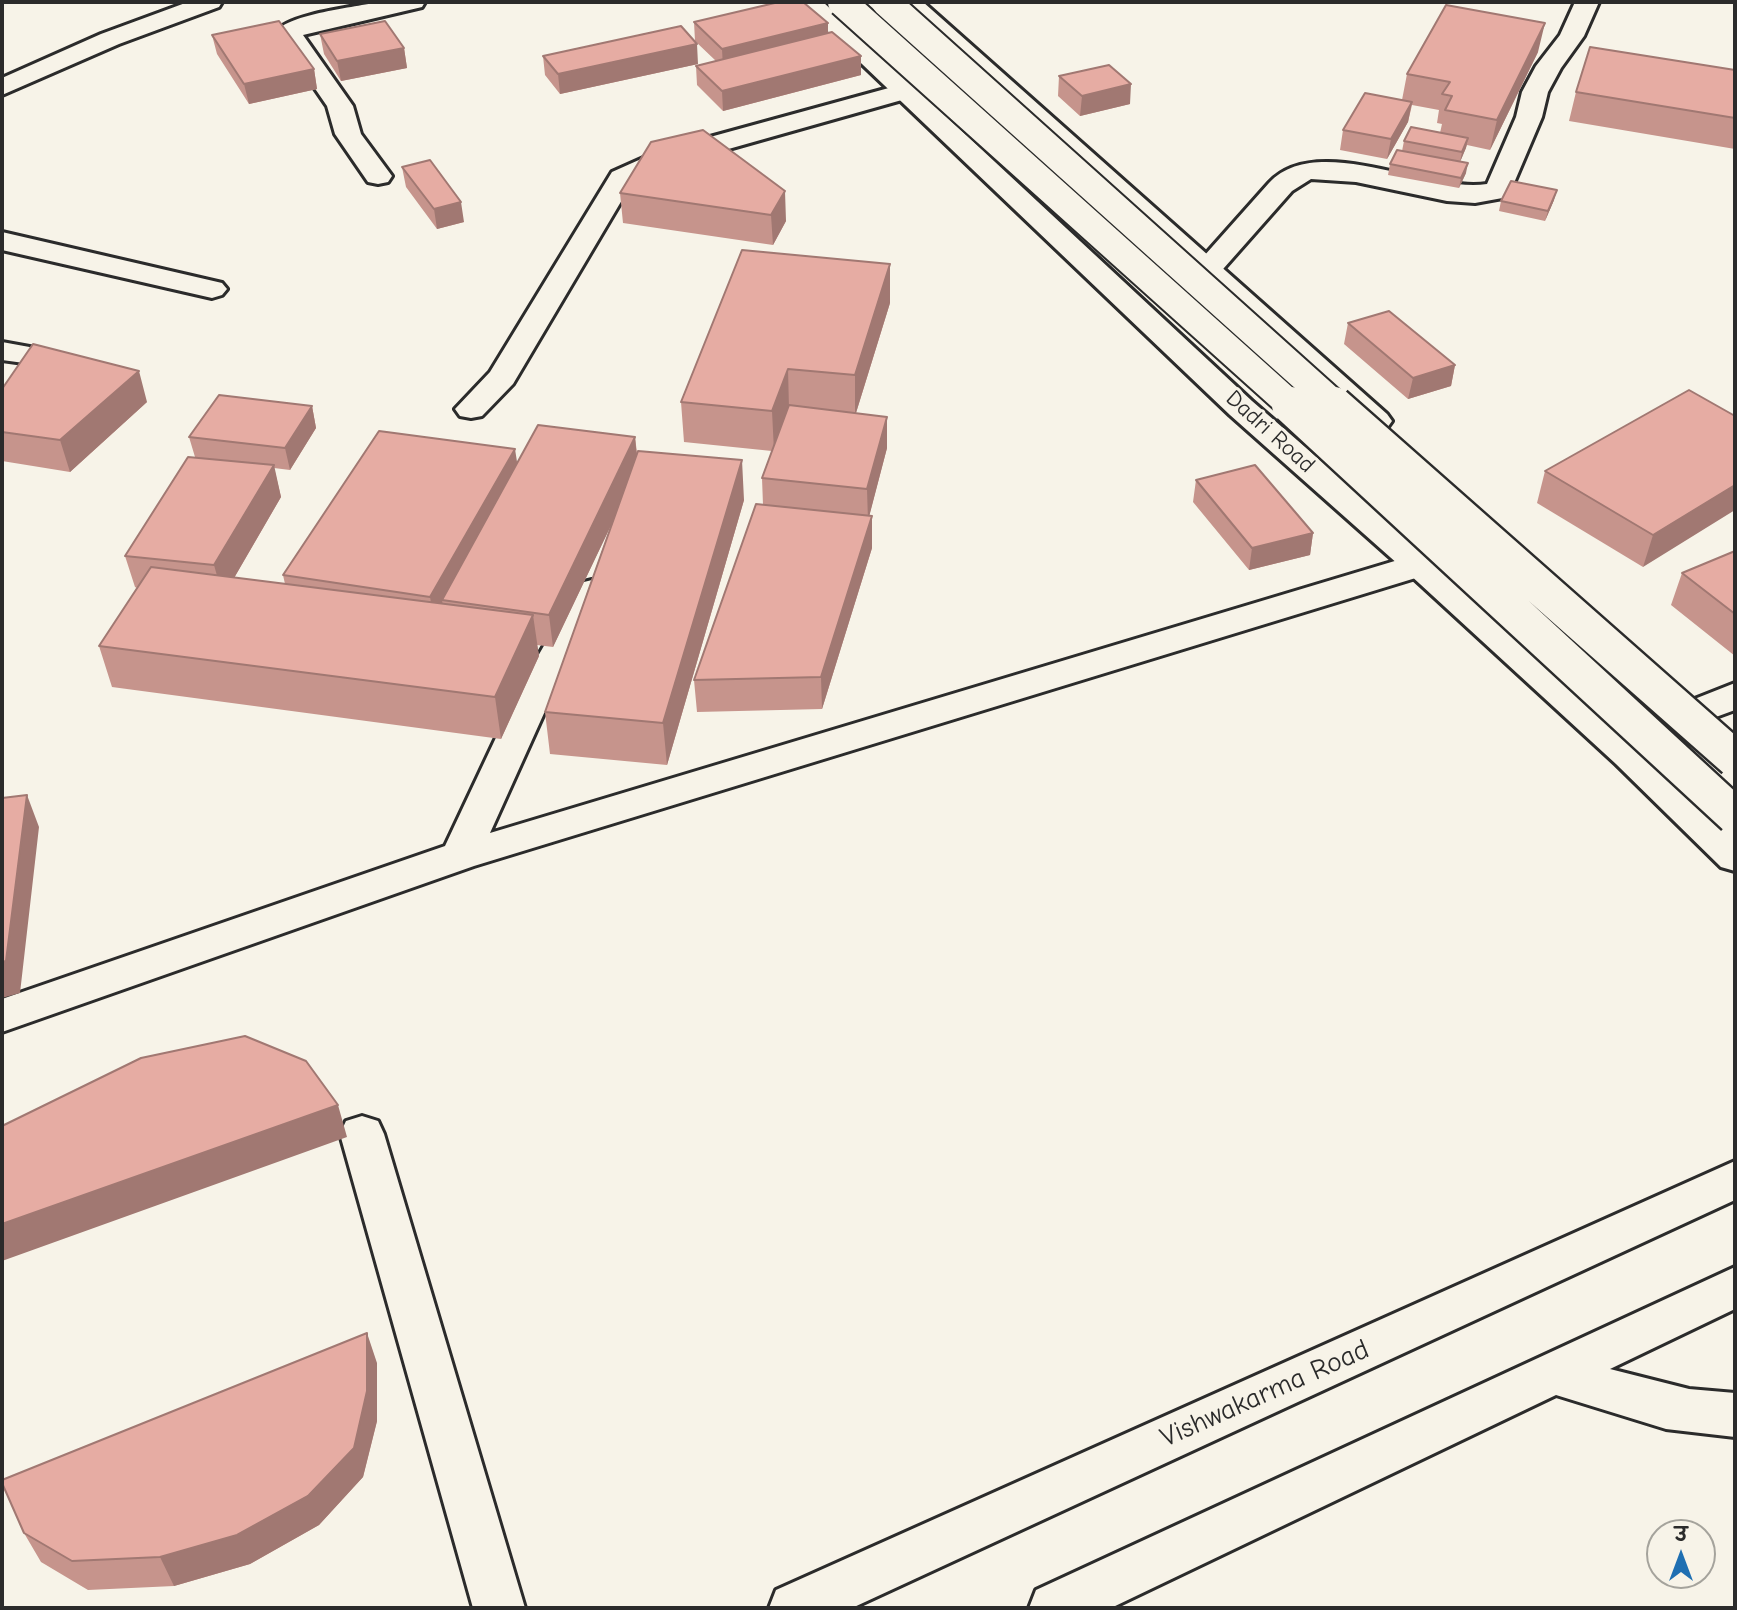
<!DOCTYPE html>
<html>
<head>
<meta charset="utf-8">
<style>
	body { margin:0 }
	#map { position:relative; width:1737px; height:1610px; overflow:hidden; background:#f7f3e8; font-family:"Comic Neue","Playpen Sans Deva",sans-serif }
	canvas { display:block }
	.frame { position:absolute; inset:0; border:4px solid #2b2b2b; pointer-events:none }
	.north { position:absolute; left:1646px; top:1519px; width:70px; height:70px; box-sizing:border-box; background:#f7f3e8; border:2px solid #a5a39c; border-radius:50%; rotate:0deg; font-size:19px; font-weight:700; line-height:28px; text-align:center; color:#2b2b2b }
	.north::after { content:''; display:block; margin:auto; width:24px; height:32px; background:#1f6fb2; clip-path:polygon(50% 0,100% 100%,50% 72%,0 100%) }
</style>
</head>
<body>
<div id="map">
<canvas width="1737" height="1610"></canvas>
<div class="frame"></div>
<div class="north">उ</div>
</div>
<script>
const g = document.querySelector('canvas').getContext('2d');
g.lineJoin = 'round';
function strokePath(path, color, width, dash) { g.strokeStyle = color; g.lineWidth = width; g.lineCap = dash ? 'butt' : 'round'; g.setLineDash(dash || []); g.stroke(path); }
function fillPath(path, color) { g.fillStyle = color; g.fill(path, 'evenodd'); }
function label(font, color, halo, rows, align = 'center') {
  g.font = font + ' "Comic Neue",sans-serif'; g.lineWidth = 6; g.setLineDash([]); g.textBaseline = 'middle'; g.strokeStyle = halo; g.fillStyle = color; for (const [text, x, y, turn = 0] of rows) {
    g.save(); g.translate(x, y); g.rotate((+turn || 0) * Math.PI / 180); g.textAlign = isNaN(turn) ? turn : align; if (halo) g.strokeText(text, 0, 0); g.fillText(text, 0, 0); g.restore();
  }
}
const street = new Path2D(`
	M188,2H222L219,7L119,44L2,95V78L101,34Z
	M379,2H425L422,7L303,35L353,106L361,134L392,176L388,182L378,184L368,182L335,134L327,106L276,32C288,14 356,7 379,2Z
	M1575,2H1599L1584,36L1561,68L1548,92L1542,117L1508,197L1475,203L1447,201L1356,182L1311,179L1292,191L1216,277L1206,280L1196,277L1191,271L1196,265L1269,183C1317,131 1425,193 1487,184L1516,117L1522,92L1536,66L1560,35Z
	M907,83L916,86L920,91L916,96L679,163L632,183L513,384L482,416L471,418L460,416L455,409L490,372L612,172L659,151Z
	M2,232L222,283L227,289L222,295L212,298L2,250Z
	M2,342L35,348L39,354L35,360L24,363L2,360Z
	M1453,541L1465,544L1470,552L1465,560L1432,573L474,866L2,1032V999L445,846L518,691L580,583L592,580L604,583L609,591L554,691L490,833L1408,557Z
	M362,1116L378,1121L384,1134L525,1608H473L340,1134L346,1121Z`);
const secondary = new Path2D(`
	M797,2H823L1252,401L1432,557L1642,746L1735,834V871L1721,867L1616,764L1408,573L1230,415Z
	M897,2H923L1387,414L1392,421L1387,428L1376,431L1365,428Z
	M1735,683V710L1705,721L1692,718L1687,709L1692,700Z
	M1735,1161V1200L852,1608H769L776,1590Z
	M1735,1267V1309L1610,1369L1689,1389L1735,1393V1437L1666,1429L1556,1395L1111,1608H1029L1036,1590Z`);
const secondaryBridgeFar1 = new Path2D(`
	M842,2L1292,406
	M886,2L1336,406`);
const secondaryBridge = new Path2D(`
	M1290,405L1735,816
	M1334,405L1735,759`);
const wall = new Path2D(`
	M694,22L828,33L861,75L723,111L697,85L696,66L716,61L695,41Z
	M320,34L404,48L407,68L341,81L324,54Z
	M212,35L314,69L317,89L249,104L217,54Z
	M1538,52L1490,150L1467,145L1460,162L1466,173L1459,188L1388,175L1390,164L1402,151L1404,141L1440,133L1442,124L1437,123L1439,110L1412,105L1408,122L1387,159L1340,150L1343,130L1402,100L1407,74Z
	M543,56L698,64L560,94L545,75Z
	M1735,70V149L1569,121L1576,92Z
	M1059,76L1130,104L1080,116L1058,96Z
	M651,142L786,221L773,245L623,223L620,193Z
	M402,167L464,222L437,229L406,187Z
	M1554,200L1545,221L1499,211L1501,201Z
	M890,303L856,413L887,417V448L869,516H872V548L822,709L697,712L694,680L763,505L762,478L772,451L684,442L681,402Z
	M1348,323L1455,365L1451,386L1408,399L1344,344Z
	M2,389L147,402L70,472L2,461Z
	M312,406L316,428L290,470L274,468L281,497L234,578L285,584L283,575L517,462L635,437L637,453L744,500L667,765L550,754L545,712L611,525L553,647L537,645L539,656L501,739L112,687L99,646L137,588L135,587L125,556L195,457L189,437Z
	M1735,416L1643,567L1537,503L1545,471Z
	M1196,480L1313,533L1310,555L1249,570L1193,502Z
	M1735,551V656L1671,605L1682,573Z
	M377,1363V1421L363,1477L319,1525L250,1564L174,1586L88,1590L41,1562L24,1533Z`);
const shadedWall = new Path2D(`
	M828,23V43L723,68L722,49Z
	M1545,23L1538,52L1490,150L1497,120Z
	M697,44L698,64L560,94L558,74Z
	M404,48L407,68L341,81L337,61Z
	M861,56V75L723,111L722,91Z
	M314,69L317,89L249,104L244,84Z
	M1131,84L1130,104L1080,116L1082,96Z
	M1412,102L1408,122L1387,159L1391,139Z
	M1468,138L1466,148L1460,162L1462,152Z
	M1468,163L1466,173L1459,188L1461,178Z
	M1557,190L1554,200L1545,221L1548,211Z
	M785,191L786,221L773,245L771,215Z
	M461,202L464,222L437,229L434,209Z
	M890,264V303L855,416V375Z
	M1455,365L1451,386L1408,399L1413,378Z
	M788,369L789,409L774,451L772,411Z
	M139,371L147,402L70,472L60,440Z
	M312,406L316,428L290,470L285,448Z
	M887,417V448L868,521L867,489Z
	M635,437L638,469L553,647L549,615Z
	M515,449L520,481L442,600L444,614L436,629L430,597Z
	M742,460L744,500L667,765L663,723Z
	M274,465L281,497L223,597L214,565Z
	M1735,485V510L1643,567L1653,535Z
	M872,516V548L822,709L821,677Z
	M1313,533L1310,555L1249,570L1252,548Z
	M533,615L539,656L501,739L495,697Z
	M27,795L39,827L20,993L2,998V962Z
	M338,1105L347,1137L2,1261V1224Z
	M367,1333L377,1363V1421L363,1477L319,1525L250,1564L174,1586L160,1557Z`);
const building = new Path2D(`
	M779,2H803L828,23L722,49L694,22Z
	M1446,5L1545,23L1497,120L1445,110L1452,96L1442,94L1450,82L1407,74Z
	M279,21L314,69L244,84L212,35Z
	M385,21L404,48L337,61L320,34Z
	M681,26L697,44L558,74L543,56Z
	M832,32L861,56L722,91L696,66Z
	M1590,47L1735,70V118L1576,92Z
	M1109,65L1131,84L1082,96L1059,76Z
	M1365,93L1412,102L1391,139L1343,130Z
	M1411,127L1468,138L1462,152L1404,141Z
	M703,130L785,191L771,215L620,193L651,142Z
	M1397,150L1468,163L1461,178L1390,164Z
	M430,160L461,202L434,209L402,167Z
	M1511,181L1557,190L1548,211L1501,201Z
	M742,250L890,264L855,375L788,369L772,411L681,402Z
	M1389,311L1455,365L1413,378L1348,323Z
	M33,344L139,371L60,440L2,432V389Z
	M1689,390L1735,416V485L1653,535L1545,471Z
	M219,395L312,406L285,448L189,437Z
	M789,405L887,417L867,489L762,478Z
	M538,425L635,437L549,615L442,600Z
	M379,431L515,449L430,597L283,575Z
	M638,451L742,460L663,723L545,712Z
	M188,457L274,465L214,565L125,556Z
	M1255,465L1313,533L1252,548L1196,480Z
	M756,504L872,516L821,677L694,680Z
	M1735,551V614L1682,573Z
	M151,567L533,615L495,697L99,646Z
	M27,795L6,961L2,962V798Z
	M245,1036L306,1061L338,1105L2,1224V1126L141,1058Z
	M367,1333V1391L354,1448L308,1496L237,1535L160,1557L72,1561L24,1533L2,1483V1480Z`);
const streetNames = [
	["Dadri Road",1270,432,42]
];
const nearStreetnames = [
	["Vishwakarma Road",1265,1394,-24]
];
strokePath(street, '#2b2b2b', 6);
strokePath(secondary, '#2b2b2b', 6);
fillPath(street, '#f7f3e8');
fillPath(secondary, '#f7f3e8');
strokePath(secondaryBridgeFar1, '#2b2b2b', 32, []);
strokePath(secondaryBridge, '#2b2b2b', 41, []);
strokePath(secondaryBridgeFar1, '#f7f3e8', 28);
strokePath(secondaryBridge, '#f7f3e8', 36);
fillPath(wall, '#c6948c');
fillPath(shadedWall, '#a17872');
fillPath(building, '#e6aca3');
strokePath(building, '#a17872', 2);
label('23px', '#2b2b2b', '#f7f3e8', streetNames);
label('28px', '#2b2b2b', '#f7f3e8', nearStreetnames);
</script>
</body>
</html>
